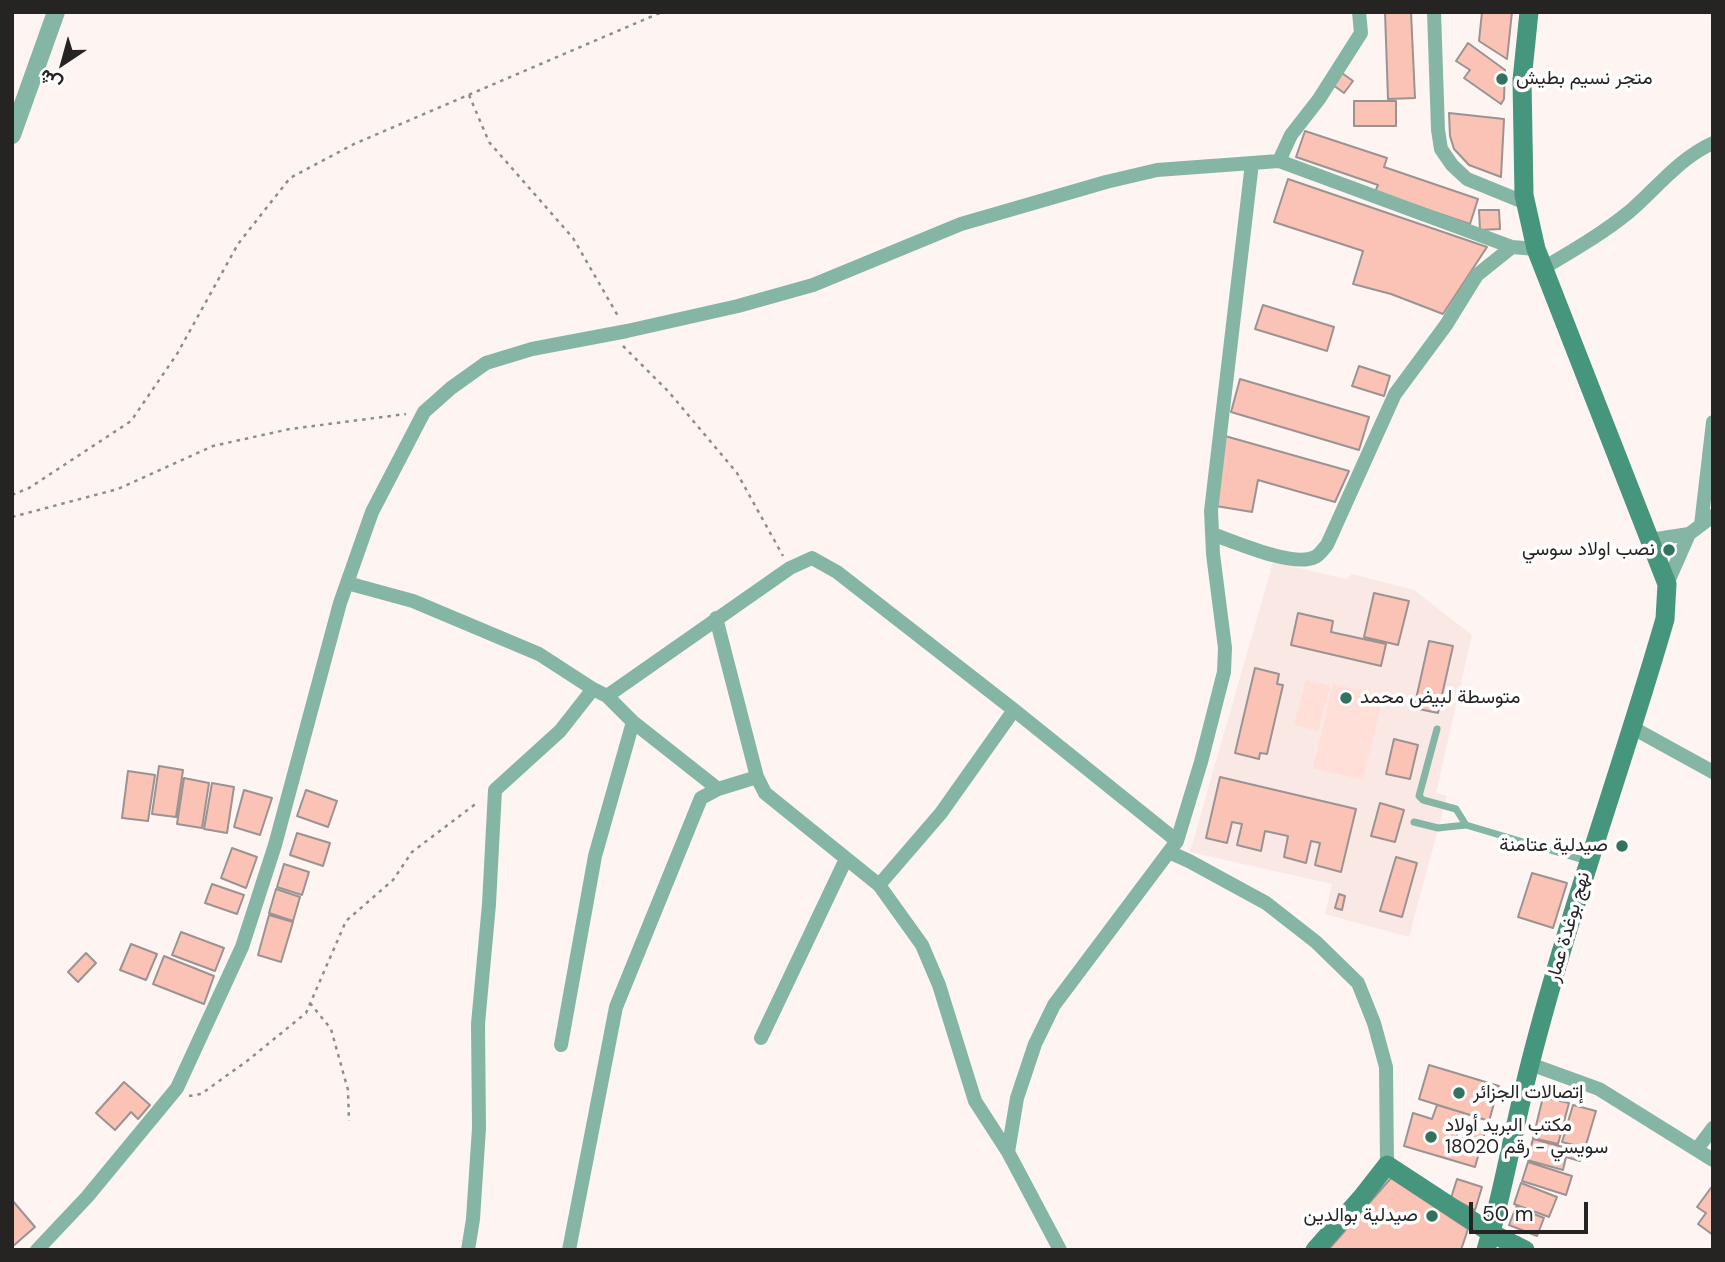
<!DOCTYPE html>
<html>
<head>
<meta charset="utf-8">
<style>
	body { margin:0 }
	#map { position:relative; width:1725px; height:1262px; overflow:hidden; background:#fef5f3; font-family:"DM Sans",Vazirmatn,sans-serif }
	canvas { display:block }
	.frame { position:absolute; inset:0; border:14px solid #262323; pointer-events:none }
	.north { position:absolute; left:28px; top:28px; width:70px; height:70px; -webkit-text-stroke:5px #fff; paint-order:stroke; rotate:216deg; font-size:19px; font-weight:700; line-height:28px; text-align:center; color:#262323 }
	.north::after { content:''; display:block; margin:auto; width:24px; height:32px; background:#262323; clip-path:polygon(50% 0,100% 100%,50% 72%,0 100%) }
	.scale { position:absolute; left:1469px; top:1202px; width:119px; height:32px; box-sizing:border-box; border:4px solid #262323; border-top:0; padding-left:9px; font-size:21px; line-height:24px; white-space:nowrap; color:#262323; -webkit-text-stroke:5px #fff; paint-order:stroke }
</style>
</head>
<body>
<div id="map">
<canvas width="1725" height="1262"></canvas>
<div class="frame"></div>
<div class="north">ش</div>
<div class="scale">50 m</div>
</div>
<script>
const g = document.querySelector('canvas').getContext('2d');
g.lineJoin = 'round';
function fillPath(path, color) { g.fillStyle = color; g.fill(path, 'evenodd'); }
function strokePath(path, color, width, dash) { g.strokeStyle = color; g.lineWidth = width; g.lineCap = dash ? 'butt' : 'round'; g.setLineDash(dash || []); g.stroke(path); }
function label(font, color, halo, rows, align = 'center') {
  g.font = font + ' "DM Sans",Vazirmatn,sans-serif'; g.lineWidth = 7; g.setLineDash([]); g.textBaseline = 'middle'; g.strokeStyle = halo; g.fillStyle = color; for (const [text, x, y, turn = 0] of rows) {
    g.save(); g.translate(x, y); g.rotate((+turn || 0) * Math.PI / 180); g.textAlign = isNaN(turn) ? turn : align; if (halo) g.strokeText(text, 0, 0); g.fillText(text, 0, 0); g.restore();
  }
}
const built = new Path2D(`
	M1273,562L1346,579L1352,574L1414,590L1472,635L1436,793L1447,796L1409,937L1325,914L1332,884L1190,852Z`);
const green = new Path2D(`
	M1306,680L1330,686L1318,731L1294,725Z
	M1333,684L1383,696L1363,780L1313,768Z`);
const building = new Path2D(`
	M1385,12H1411L1415,98L1388,99Z
	M1482,12H1512L1507,59L1479,41Z
	M1468,43L1505,70L1504,99L1501,104L1464,78L1470,70L1456,61Z
	M1342,73L1353,81L1344,93L1333,85Z
	M1354,101H1396V126H1354Z
	M1449,113L1504,119L1501,177L1469,165L1454,149L1450,136Z
	M1305,131L1387,158L1384,167L1478,199L1470,224L1375,192L1378,185L1296,157Z
	M1288,179L1487,247L1443,314L1391,294L1353,284L1363,251L1274,222Z
	M1479,210H1499L1500,229L1480,230Z
	M1263,305L1334,327L1327,351L1255,329Z
	M1359,366L1390,376L1384,396L1352,386Z
	M1240,379L1369,417L1359,450L1231,412Z
	M1225,436L1349,471L1335,502L1258,480L1252,512L1216,506Z
	M1374,593L1409,601L1398,645L1364,637Z
	M1298,613L1333,621L1331,632L1386,644L1381,666L1291,645Z
	M1429,641L1453,646L1438,713L1414,708Z
	M1255,668L1279,674L1277,684L1283,685L1267,754L1260,753L1259,759L1235,753Z
	M1394,739L1418,745L1410,779L1386,774Z
	M159,766L183,770L176,817L152,814Z
	M128,771L155,775L148,821L122,818Z
	M1220,777L1356,809L1341,872L1315,865L1320,843L1311,841L1306,863L1284,857L1288,836L1265,831L1261,851L1237,845L1242,824L1232,822L1227,843L1206,838Z
	M184,778L209,783L202,828L177,824Z
	M212,783L234,787L227,833L204,829Z
	M244,790L272,798L260,835L234,827Z
	M306,790L337,801L328,827L297,816Z
	M1380,803L1404,810L1395,842L1371,836Z
	M297,833L330,843L323,866L290,855Z
	M232,848L257,857L246,888L221,878Z
	M1396,857L1417,863L1402,917L1380,911Z
	M284,864L309,872L302,895L277,887Z
	M1532,873L1567,883L1553,928L1518,917Z
	M212,884L244,895L237,914L205,903Z
	M276,889L300,897L293,921L269,913Z
	M1339,894L1345,896L1342,910L1335,908Z
	M269,915L293,922L281,962L258,955Z
	M181,932L224,948L215,971L172,955Z
	M131,944L157,954L146,980L120,970Z
	M86,953L96,963L78,982L68,972Z
	M164,956L214,976L204,1004L153,984Z
	M1429,1065L1499,1086L1489,1121L1419,1099Z
	M124,1082L150,1105L138,1119L131,1112L115,1130L96,1113Z
	M1543,1097L1569,1103L1558,1144L1533,1138Z
	M1437,1105L1464,1113L1455,1141L1462,1143L1467,1127L1485,1132L1475,1167L1404,1146L1413,1113L1432,1119Z
	M1573,1105L1596,1111L1585,1148L1562,1142Z
	M1533,1139L1582,1152L1580,1161L1566,1157L1563,1170L1527,1160Z
	M1528,1162L1572,1176L1566,1195L1522,1181Z
	M1391,1178L1468,1229L1461,1250H1328Z
	M1457,1179L1482,1187L1475,1210L1451,1198Z
	M1521,1183L1557,1197L1549,1217L1514,1204Z
	M1713,1185V1235L1698,1224L1706,1213L1697,1207Z
	M12,1200L35,1227L12,1247Z
	M1516,1207L1544,1218L1537,1236L1509,1225Z`);
const path = new Path2D(`
	M469,95L489,142L573,238L618,316
	M623,346L668,391L737,473L783,556
	M12,495L29,488L131,421L177,354L238,244L290,178L354,144L662,12
	M12,517L118,489L213,446L290,429L406,414
	M310,1003L331,1029L348,1090L349,1121
	M189,1096L201,1094L247,1061L306,1013L346,921L393,880L412,852L478,802`);
const service = new Path2D(`
	M1437,729L1419,796L1423,800L1456,809L1466,825
	M1414,822L1438,828L1466,825L1587,861`);
const minor = new Path2D(`
	M1434,12L1438,130L1441,149L1452,165L1467,179L1526,203
	M1279,161L1512,247
	M1542,269C1572,251 1602,234 1629,212C1657,188 1678,159 1713,143
	M1701,525L1713,422
	M1212,534C1236,542 1293,568 1315,557C1320,555 1323,549 1327,545L1395,394L1446,325L1477,275L1512,247L1536,249
	M1650,540L1689,534L1713,516
	M347,583L413,601L539,654L593,689
	M1667,584L1689,534
	M716,618L757,777L765,793L879,885L922,945L939,985L975,1101L1008,1152L1060,1250
	M607,696L790,568L812,558L837,572L1014,710L1177,841
	M1633,728L1713,772
	M1169,852L1189,861L1266,903L1316,942L1358,983L1374,1023L1386,1067L1387,1165
	M879,885L941,813L1014,710
	M761,1038L846,859
	M561,1045L595,856L633,722L718,789
	M1530,1064L1599,1089L1713,1160
	M1697,1149L1713,1128
	M1008,1152L1017,1098L1035,1044L1054,1005L1177,841L1201,762L1224,672L1225,648L1213,554L1211,511L1252,163
	M37,1250L87,1197L177,1088L242,947L275,845L340,603L372,512L424,412L451,388L486,363L532,349L627,331L738,306L813,285L961,224L1106,182L1157,170L1279,161L1291,135L1319,99L1361,33L1359,12
	M468,1250L473,1219L479,1128L478,1024L489,904L495,790L560,731L593,689L607,696L633,722
	M569,1250L616,1007L701,798L718,789L757,777`);
const tertiary = new Path2D(`
	M12,135L56,12`);
const secondary = new Path2D(`
	M1315,1250L1362,1197L1387,1165L1491,1233L1525,1250
	M1486,1250C1504,1189 1514,1126 1530,1064C1568,914 1622,768 1665,619L1667,584L1536,249L1524,195L1522,80L1529,12`);
const markers = [
	[1502,79,7,"#33725f"],
	[1669,550,7,"#33725f"],
	[1346,698,7,"#33725f"],
	[1622,846,7,"#33725f"],
	[1459,1093,7,"#33725f"],
	[1431,1137,7,"#33725f"],
	[1432,1216,7,"#33725f"]
];
const poiNames = [
	["متجر نسيم بطيش",1516,79],
	["نصب اولاد سوسي",1655,550,"right"],
	["متوسطة لبيض محمد",1360,698],
	["صيدلية عتامنة",1608,846,"right"],
	["إتصالات الجزائر",1473,1093],
	["مكتب البريد أولاد",1445,1126],
	["سويسي - رقم 18020",1445,1148],
	["صيدلية بوالدين",1418,1216,"right"]
];
const streetNames = [
	["نهج بوغدة عمار",1569,927,-74]
];
fillPath(built, '#f9e8e4');
fillPath(green, '#ffdfd8');
fillPath(building, '#fbc3b6');
strokePath(building, '#9b9392', 2);
strokePath(path, '#918b8a', 2.5, [3.5, 5]);
strokePath(service, '#85b6a5', 7);
strokePath(minor, '#85b6a5', 14);
strokePath(tertiary, '#85b6a5', 18);
strokePath(secondary, '#46957d', 19);
for (const [x, y, r, color] of markers) { const dot = new Path2D(); dot.arc(x, y, r, 0, 2 * Math.PI); g.fillStyle = color; g.fill(dot); strokePath(dot, '#fff', 2.5); }
label('19px', '#262323', '#fff', poiNames, 'left');
label('19px', '#262323', '#fff', streetNames);
</script>
</body>
</html>
